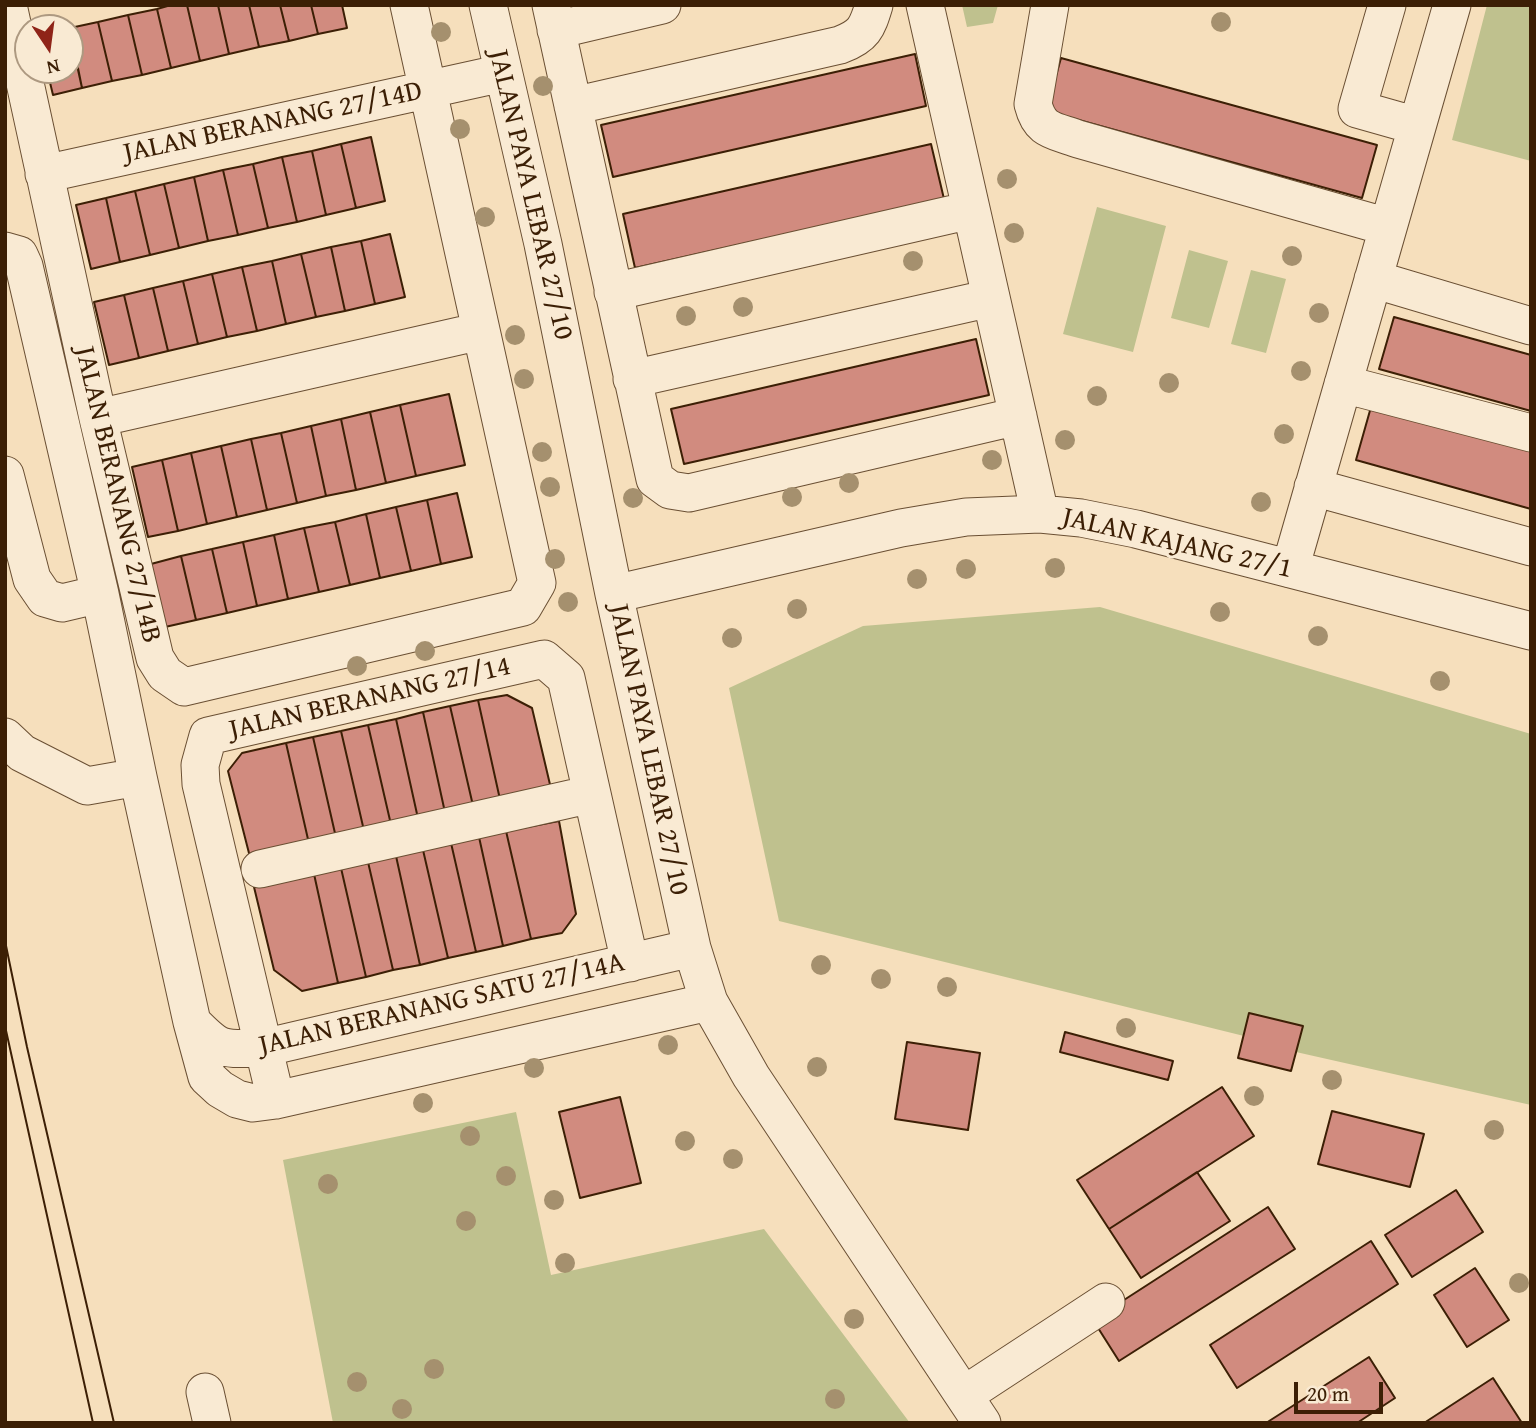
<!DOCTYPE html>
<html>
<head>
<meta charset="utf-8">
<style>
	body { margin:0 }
	#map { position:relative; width:1536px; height:1428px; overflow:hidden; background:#f6dfbc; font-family:"Gentium Book Plus",serif }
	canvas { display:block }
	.frame { position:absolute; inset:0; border:7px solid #3c1f05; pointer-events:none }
	.north { position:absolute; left:14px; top:14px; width:70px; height:70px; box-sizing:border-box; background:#f9ead3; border:2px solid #ad9981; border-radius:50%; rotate:167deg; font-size:19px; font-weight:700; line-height:28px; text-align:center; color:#3c1f05 }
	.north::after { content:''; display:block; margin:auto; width:24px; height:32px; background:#8f2418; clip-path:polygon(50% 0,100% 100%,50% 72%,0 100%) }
	.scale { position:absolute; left:1294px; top:1382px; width:89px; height:32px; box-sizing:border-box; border:4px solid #3c1f05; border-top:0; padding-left:9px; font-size:21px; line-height:24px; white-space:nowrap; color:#3c1f05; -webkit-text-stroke:5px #f9ead3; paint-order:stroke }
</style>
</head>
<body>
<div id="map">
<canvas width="1536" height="1428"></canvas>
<div class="frame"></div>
<div class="north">N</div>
<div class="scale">20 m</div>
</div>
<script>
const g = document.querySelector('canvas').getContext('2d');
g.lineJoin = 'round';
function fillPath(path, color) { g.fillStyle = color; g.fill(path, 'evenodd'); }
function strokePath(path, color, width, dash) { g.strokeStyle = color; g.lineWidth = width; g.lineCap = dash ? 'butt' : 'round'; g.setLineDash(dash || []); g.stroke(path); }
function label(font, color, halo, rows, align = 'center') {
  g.font = font + ' "Gentium Book Plus",serif'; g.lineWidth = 6; g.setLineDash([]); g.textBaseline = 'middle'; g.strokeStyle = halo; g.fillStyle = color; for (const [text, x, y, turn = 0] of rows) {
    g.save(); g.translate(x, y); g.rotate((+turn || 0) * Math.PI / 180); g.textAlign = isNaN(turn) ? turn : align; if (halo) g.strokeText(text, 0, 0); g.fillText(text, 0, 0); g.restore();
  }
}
const green = new Path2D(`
	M962,5H998L993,23L967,27Z
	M1487,5H1531V161L1452,140Z
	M1097,207L1166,226L1133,352L1063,334Z
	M1189,250L1228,261L1209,328L1171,318Z
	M1251,270L1286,279L1266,353L1231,344Z
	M1100,607L1531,734V1105L1296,1052L1302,1026L1250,1013L1244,1036L779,921L729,688L863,626Z
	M516,1112L551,1275L764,1229L910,1423H333L283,1160Z`);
const building = new Path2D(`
	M171,5H187L200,61L171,68L157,9Z
	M187,5H218L229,54L200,61Z
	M218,5H249L259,47L229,54Z
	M249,5H280L289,41L259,47Z
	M280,5H311L318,34L289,41Z
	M311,5H342L347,28L318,34Z
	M157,9L171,68L142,75L128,15Z
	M128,15L142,75L112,81L98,22Z
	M98,22L112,81L82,88L70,28Z
	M70,33L82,88L53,95L47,70H70Z
	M915,54L926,106L613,177L601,125Z
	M1061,58L1377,145L1362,198L1046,111Z
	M371,137L385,201L356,208L341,144Z
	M341,144L356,208L326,215L312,151Z
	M931,144L944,199L635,268L623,214Z
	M312,151L326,215L297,222L282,157Z
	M282,157L297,222L268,228L253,164Z
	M253,164L268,228L238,235L223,170Z
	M223,170L238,235L208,241L194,177Z
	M194,177L208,241L179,248L164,184Z
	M164,184L179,248L150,255L135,191Z
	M135,191L150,255L120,262L106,198Z
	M106,198L120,262L91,269L76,205Z
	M390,234L405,297L375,304L361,241Z
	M361,241L375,304L345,311L331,247Z
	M331,247L345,311L316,317L301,254Z
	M301,254L316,317L286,324L272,261Z
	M272,261L286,324L257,331L242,267Z
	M242,267L257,331L227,337L212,274Z
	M212,274L227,337L198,344L183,281Z
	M183,281L198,344L168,351L153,288Z
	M153,288L168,351L139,358L124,295Z
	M124,295L139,358L109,365L94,302Z
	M1394,317L1531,355V411L1379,369Z
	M976,339L989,395L684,464L671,409Z
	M449,394L465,465L416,476L400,405Z
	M400,405L416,476L386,483L370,412Z
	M1371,407L1531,451V509L1356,460Z
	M370,412L386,483L356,490L341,419Z
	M341,419L356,490L326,496L311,426Z
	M311,426L326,496L297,503L281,433Z
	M281,433L297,503L267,510L251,439Z
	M251,439L267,510L237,517L221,446Z
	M221,446L237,517L207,524L191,453Z
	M191,453L207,524L178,531L162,460Z
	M162,460L178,531L148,537L132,467Z
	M457,493L472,557L441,564L427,500Z
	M427,500L441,564L411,571L396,507Z
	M396,507L411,571L380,578L366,514Z
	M366,514L380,578L350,585L335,522Z
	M335,522L350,585L319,592L304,528Z
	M304,528L319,592L288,599L274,535Z
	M274,535L288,599L257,606L243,542Z
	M243,542L257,606L227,613L212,549Z
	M212,549L227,613L196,620L181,556Z
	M181,556L196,620L165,627L151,564Z
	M507,695L532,708L552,793L501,804L478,700Z
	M478,700L501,804L474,810L450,706Z
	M450,706L474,810L446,817L423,712Z
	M423,712L446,817L419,823L396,719Z
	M396,719L419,823L392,829L368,725Z
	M368,725L392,829L365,835L341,731Z
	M341,731L365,835L337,842L313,737Z
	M313,737L337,842L310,848L286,743Z
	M286,743L310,848L251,861L228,771L242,753Z
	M559,821L576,914L562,933L531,939L506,831Z
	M506,831L531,939L503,946L479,837Z
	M479,837L503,946L476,952L451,843Z
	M451,843L476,952L448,958L423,850Z
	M423,850L448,958L420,965L396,856Z
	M396,856L420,965L393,970L368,862Z
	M368,862L393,970L366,977L341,868Z
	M341,868L366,977L338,983L314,874Z
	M314,874L338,983L302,991L274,970L254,887Z
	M1249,1013L1303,1026L1291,1071L1238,1058Z
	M1065,1032L1173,1061L1168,1080L1060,1052Z
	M907,1042L980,1053L968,1130L895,1119Z
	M1222,1087L1254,1136L1109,1229L1077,1180Z
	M620,1097L641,1183L580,1198L559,1112Z
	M1332,1111L1424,1134L1410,1187L1318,1164Z
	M1197,1172L1230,1221L1141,1278L1109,1229Z
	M1456,1190L1483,1232L1412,1277L1385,1235Z
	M1268,1207L1295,1249L1119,1361L1093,1320Z
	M1371,1241L1398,1284L1237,1388L1210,1345Z
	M1475,1268L1509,1320L1467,1347L1434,1295Z
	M1369,1357L1395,1398L1357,1423H1266Z
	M1493,1378L1522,1423H1424Z`);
const minor = new Path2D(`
	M8,5L98,418L155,658L165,674L184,687L523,607L537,583L409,5
	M488,5L543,244L614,594L692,948L709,1002L751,1076L982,1423
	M551,5L655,479L670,490L689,493L1018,416
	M925,5L1040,514
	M1050,5L1033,104C1040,132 1054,130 1078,139L1388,227
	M1387,5L1357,109L1417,126
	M556,30L662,5
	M573,106L840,45C864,36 867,28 874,5
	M44,174L503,73
	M5,251L19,255L24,266L100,594L138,777L192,1022L207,1077L220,1089L237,1099L253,1103L276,1100L709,1002
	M1373,279L1531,326
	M613,292L971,210
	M632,379L991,298
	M1343,384L1531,433
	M98,418L481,331
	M5,475L32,579L45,598L62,603L100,594
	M1313,487L1531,547
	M1290,569L1452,5
	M614,594L901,528L966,517L1040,514L1081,518L1136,529L1531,631
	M5,737L22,753L87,786L138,777
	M260,869L592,794
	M192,1022C221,1052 222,1049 263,1048L692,948
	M276,1100L201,784L200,765L208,736L544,659L566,678L630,963
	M205,1392L212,1423
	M964,1395L1106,1302`);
const tram = new Path2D(`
	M5,941L27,1047L114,1423
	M5,1026L93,1423`);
const trees = [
	[1221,22],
	[441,32],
	[543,86],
	[460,129],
	[1007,179],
	[485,217],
	[1014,233],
	[1292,256],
	[913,261],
	[743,307],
	[1319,313],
	[686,316],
	[515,335],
	[1301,371],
	[524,379],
	[1169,383],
	[1097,396],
	[1284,434],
	[1065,440],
	[542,452],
	[992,460],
	[849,483],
	[550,487],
	[792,497],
	[633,498],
	[1261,502],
	[555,559],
	[1055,568],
	[966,569],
	[917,579],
	[568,602],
	[797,609],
	[1220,612],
	[1318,636],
	[732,638],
	[425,651],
	[357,666],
	[1440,681],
	[821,965],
	[881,979],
	[947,987],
	[1126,1028],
	[668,1045],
	[817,1067],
	[534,1068],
	[1332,1080],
	[1254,1096],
	[423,1103],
	[1494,1130],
	[470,1136],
	[685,1141],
	[733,1159],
	[506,1176],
	[328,1184],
	[554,1200],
	[466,1221],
	[565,1263],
	[1519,1283],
	[854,1319],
	[434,1369],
	[357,1382],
	[835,1399],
	[402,1409]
];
const streetNames = [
	["JALAN BERANANG 27/14D",273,123,-12],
	["JALAN PAYA LEBAR 27/10",530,195,77],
	["JALAN BERANANG 27/14B",117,495,77],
	["JALAN KAJANG 27/1",1177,544,13],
	["JALAN BERANANG 27/14",370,699,-13],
	["JALAN PAYA LEBAR 27/10",648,750,78],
	["JALAN BERANANG SATU 27/14A",442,1005,-13]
];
fillPath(green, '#bfc18e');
fillPath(building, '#d18b7f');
strokePath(building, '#3c1f05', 2);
strokePath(minor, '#6a4f33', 39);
strokePath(minor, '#f9ead3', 37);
strokePath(tram, '#3c1f05', 2);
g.fillStyle = '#a5906e';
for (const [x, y] of trees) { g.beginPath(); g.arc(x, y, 10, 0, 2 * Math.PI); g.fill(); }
label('28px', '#3c1f05', '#f9ead3', streetNames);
</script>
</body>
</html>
